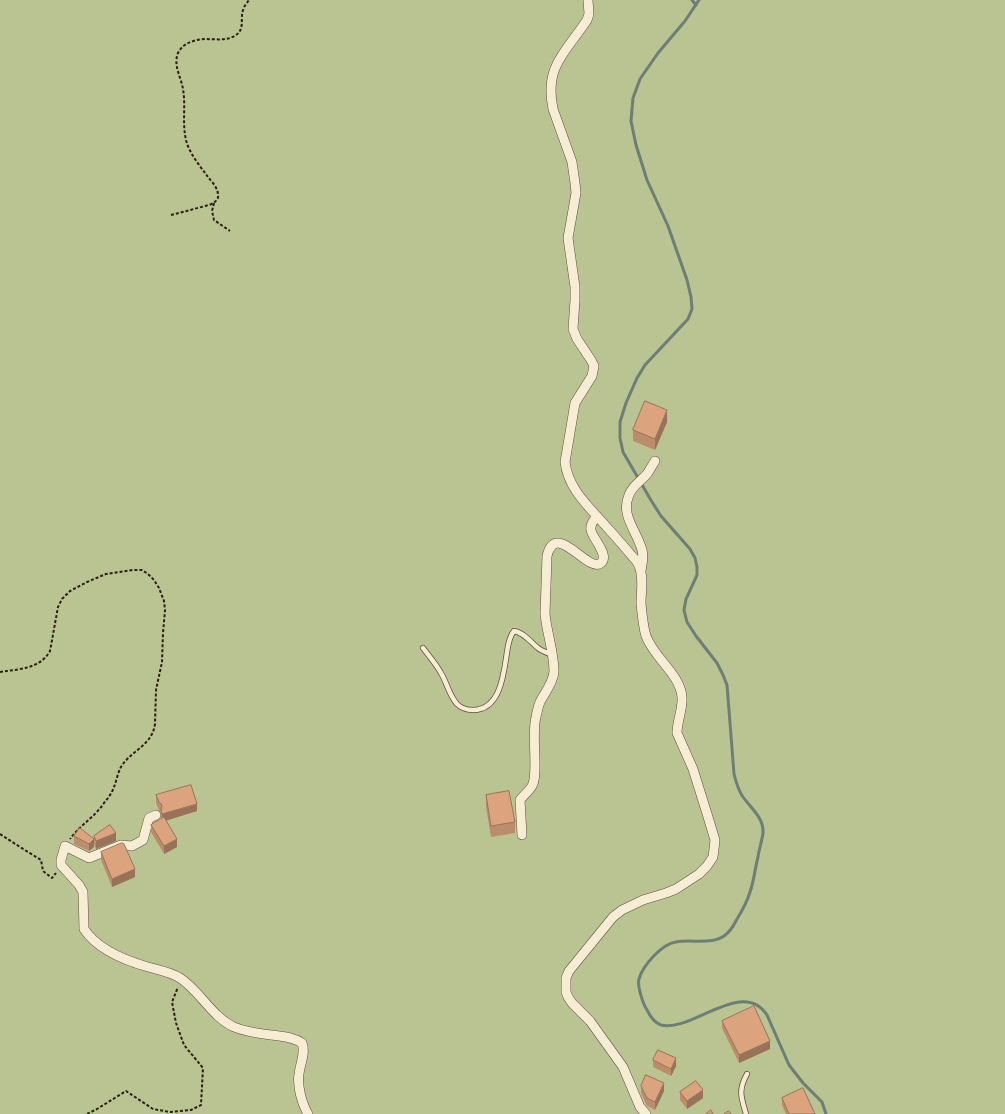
<!DOCTYPE html>
<html>
<head>
<meta charset="utf-8">
<style>
	body { margin:0 }
	canvas { display:block; background:#f2e4bf }
</style>
</head>
<body>
<canvas width="1005" height="1114"></canvas>
<script>
const g = document.querySelector('canvas').getContext('2d');
g.lineJoin = 'round';
function fillPath(path, color) { g.fillStyle = color; g.fill(path, 'evenodd'); }
function strokePath(path, color, width, dash) { g.strokeStyle = color; g.lineWidth = width; g.lineCap = dash ? 'butt' : 'round'; g.setLineDash(dash || []); g.stroke(path); }
const green = new Path2D(`
	M0,0H1005V1114H0Z`);
const stream = new Path2D(`
	M692,0L696,5
	M699,0L685,21L658,53L640,79L633,98L631,121L636,145L647,180L668,226L687,280L691,297L692,309L688,319L645,365L637,378L626,403L620,422V438L623,452L652,502L661,516L690,549L695,558L697,567V575L686,599L684,610L687,622L696,636L717,663L723,675L727,685L734,774C736,782 738,790 743,797C751,808 764,818 763,833C762,841 759,849 758,857C755,868 754,881 750,892C747,902 742,911 737,919C734,925 730,932 724,936C711,945 691,939 676,942C662,944 643,965 639,979C637,986 643,1004 647,1010C650,1016 655,1023 661,1025C691,1033 743,977 767,1015L789,1065L803,1083L822,1102L826,1114`);
const path = new Path2D(`
	M214,203L212,211L214,220L230,231
	M171,215L209,205C214,203 219,200 218,195C218,188 212,182 208,177C200,166 189,153 186,140C182,123 186,106 183,89C181,77 173,65 178,53C182,45 189,42 197,40C210,37 225,43 236,35C245,29 240,19 243,10C244,6 247,3 249,0
	M0,672C19,669 40,669 50,651L58,607L62,599L70,591L87,582L106,574L133,570H142L148,574L154,580L159,588L164,601L165,610L163,633L162,662L156,690L155,724C152,745 134,749 123,764C118,770 117,780 114,787C112,793 108,798 104,803C95,817 80,825 70,839
	M0,834L20,847L41,860L43,871L52,878L56,873
	M87,1114L97,1109L126,1091L153,1109L170,1112L191,1110L201,1105L203,1068L184,1045L176,1023L172,1002L178,987`);
const service = new Path2D(`
	M423,648C429,656 436,664 441,673C447,683 449,695 457,704C461,708 467,710 473,710C501,710 504,672 507,652C508,645 509,637 514,631C523,632 531,642 538,648C542,651 547,653 553,655
	M746,1114C741,1097 738,1090 747,1074`);
const minor = new Path2D(`
	M588,0L589,14L587,20C566,52 544,66 553,109L572,162L575,183L576,193L568,238L575,287V300L573,329L577,339L591,360L594,366L592,376L575,403L565,462C568,488 587,505 604,524C613,534 623,545 632,556C635,559 638,563 639,566C644,577 641,592 641,603C642,614 643,626 646,636C654,658 680,674 682,697C683,709 677,721 677,733L693,769L708,817L715,840L714,849L713,857L707,866L699,874L676,889L666,893L643,900L622,910L613,917L569,971L566,978V992L568,997L572,1003L590,1021L623,1067L640,1107L646,1114
	M641,571C642,564 644,557 642,550C637,531 620,515 629,495C632,486 641,481 647,474C650,470 652,465 655,461
	M156,815L149,818L143,840L132,846L121,845L89,858L65,846L61,860V865L79,885L83,892L84,929C97,949 127,961 148,967C159,970 171,972 180,978C200,991 212,1017 234,1027C248,1033 264,1034 279,1036C287,1037 295,1038 302,1043C306,1053 300,1064 299,1074C297,1086 302,1104 308,1114
	M522,835L520,800C523,796 529,791 532,786C539,774 531,734 536,717C537,712 538,707 540,702C545,692 553,683 554,672C554,652 547,634 545,614L547,556C556,519 588,574 601,563C610,555 592,538 591,530C590,524 594,520 597,516`);
const wall = new Path2D(`
	M667,422L655,450L633,441V430Z
	M156,795L197,811L166,820L177,847L164,854L151,832V825L161,819V812L159,810L156,803Z
	M486,795L515,822V833L491,837L486,807Z
	M80,828L94,847L89,851L74,844V836Z
	M94,836L116,841L96,849L94,844Z
	M101,852L135,877L112,887L101,860Z
	M722,1021L770,1049L739,1063L722,1028Z
	M653,1060L676,1066L671,1076L653,1067Z
	M641,1086L664,1091L655,1110L647,1106L641,1093Z
	M680,1092L703,1098L687,1109L680,1100Z
	M782,1098L815,1114H786L782,1105Z`);
const shadedWall = new Path2D(`
	M667,410V422L655,450V439Z
	M197,804V811L162,822V814Z
	M116,833V841L96,849V841Z
	M94,839V847L89,851V844Z
	M177,839V847L164,854V846Z
	M135,869V877L112,887V879Z
	M770,1041V1049L739,1063V1055Z
	M676,1058V1066L671,1076V1069Z
	M664,1083V1091L655,1110V1102Z
	M703,1090V1098L687,1109V1101Z`);
const building = new Path2D(`
	M645,401L667,410L655,439L633,430Z
	M191,785L197,804L162,814L161,810L162,805L159,802L156,795Z
	M509,791L515,822L491,826L486,795Z
	M164,817L177,839L164,846L151,825Z
	M110,825L116,833L96,841L94,836Z
	M80,828L94,839L89,844L74,836Z
	M122,843L124,844L135,869L112,879L101,852Z
	M754,1006L770,1041L739,1055L722,1021Z
	M658,1050L676,1058L671,1069L653,1060Z
	M646,1075L664,1083L655,1102L647,1098L641,1086Z
	M696,1081L703,1090L687,1101L680,1092Z
	M803,1088L815,1114H789L782,1098Z
	M711,1110L713,1114H706Z
	M729,1111L731,1114H724Z`);
fillPath(green, '#bac492');
strokePath(stream, '#6f7e74', 3);
strokePath(service, '#5d503c', 6);
strokePath(minor, '#5d503c', 10);
strokePath(path, '#2b1e10', 2, [3, 2]);
strokePath(service, '#f7edd5', 4.5);
strokePath(minor, '#f7edd5', 9);
fillPath(wall, '#bc8d6d');
fillPath(shadedWall, '#997359');
fillPath(building, '#dba47f');
strokePath(building, '#997359', 1);
</script>
</body>
</html>
